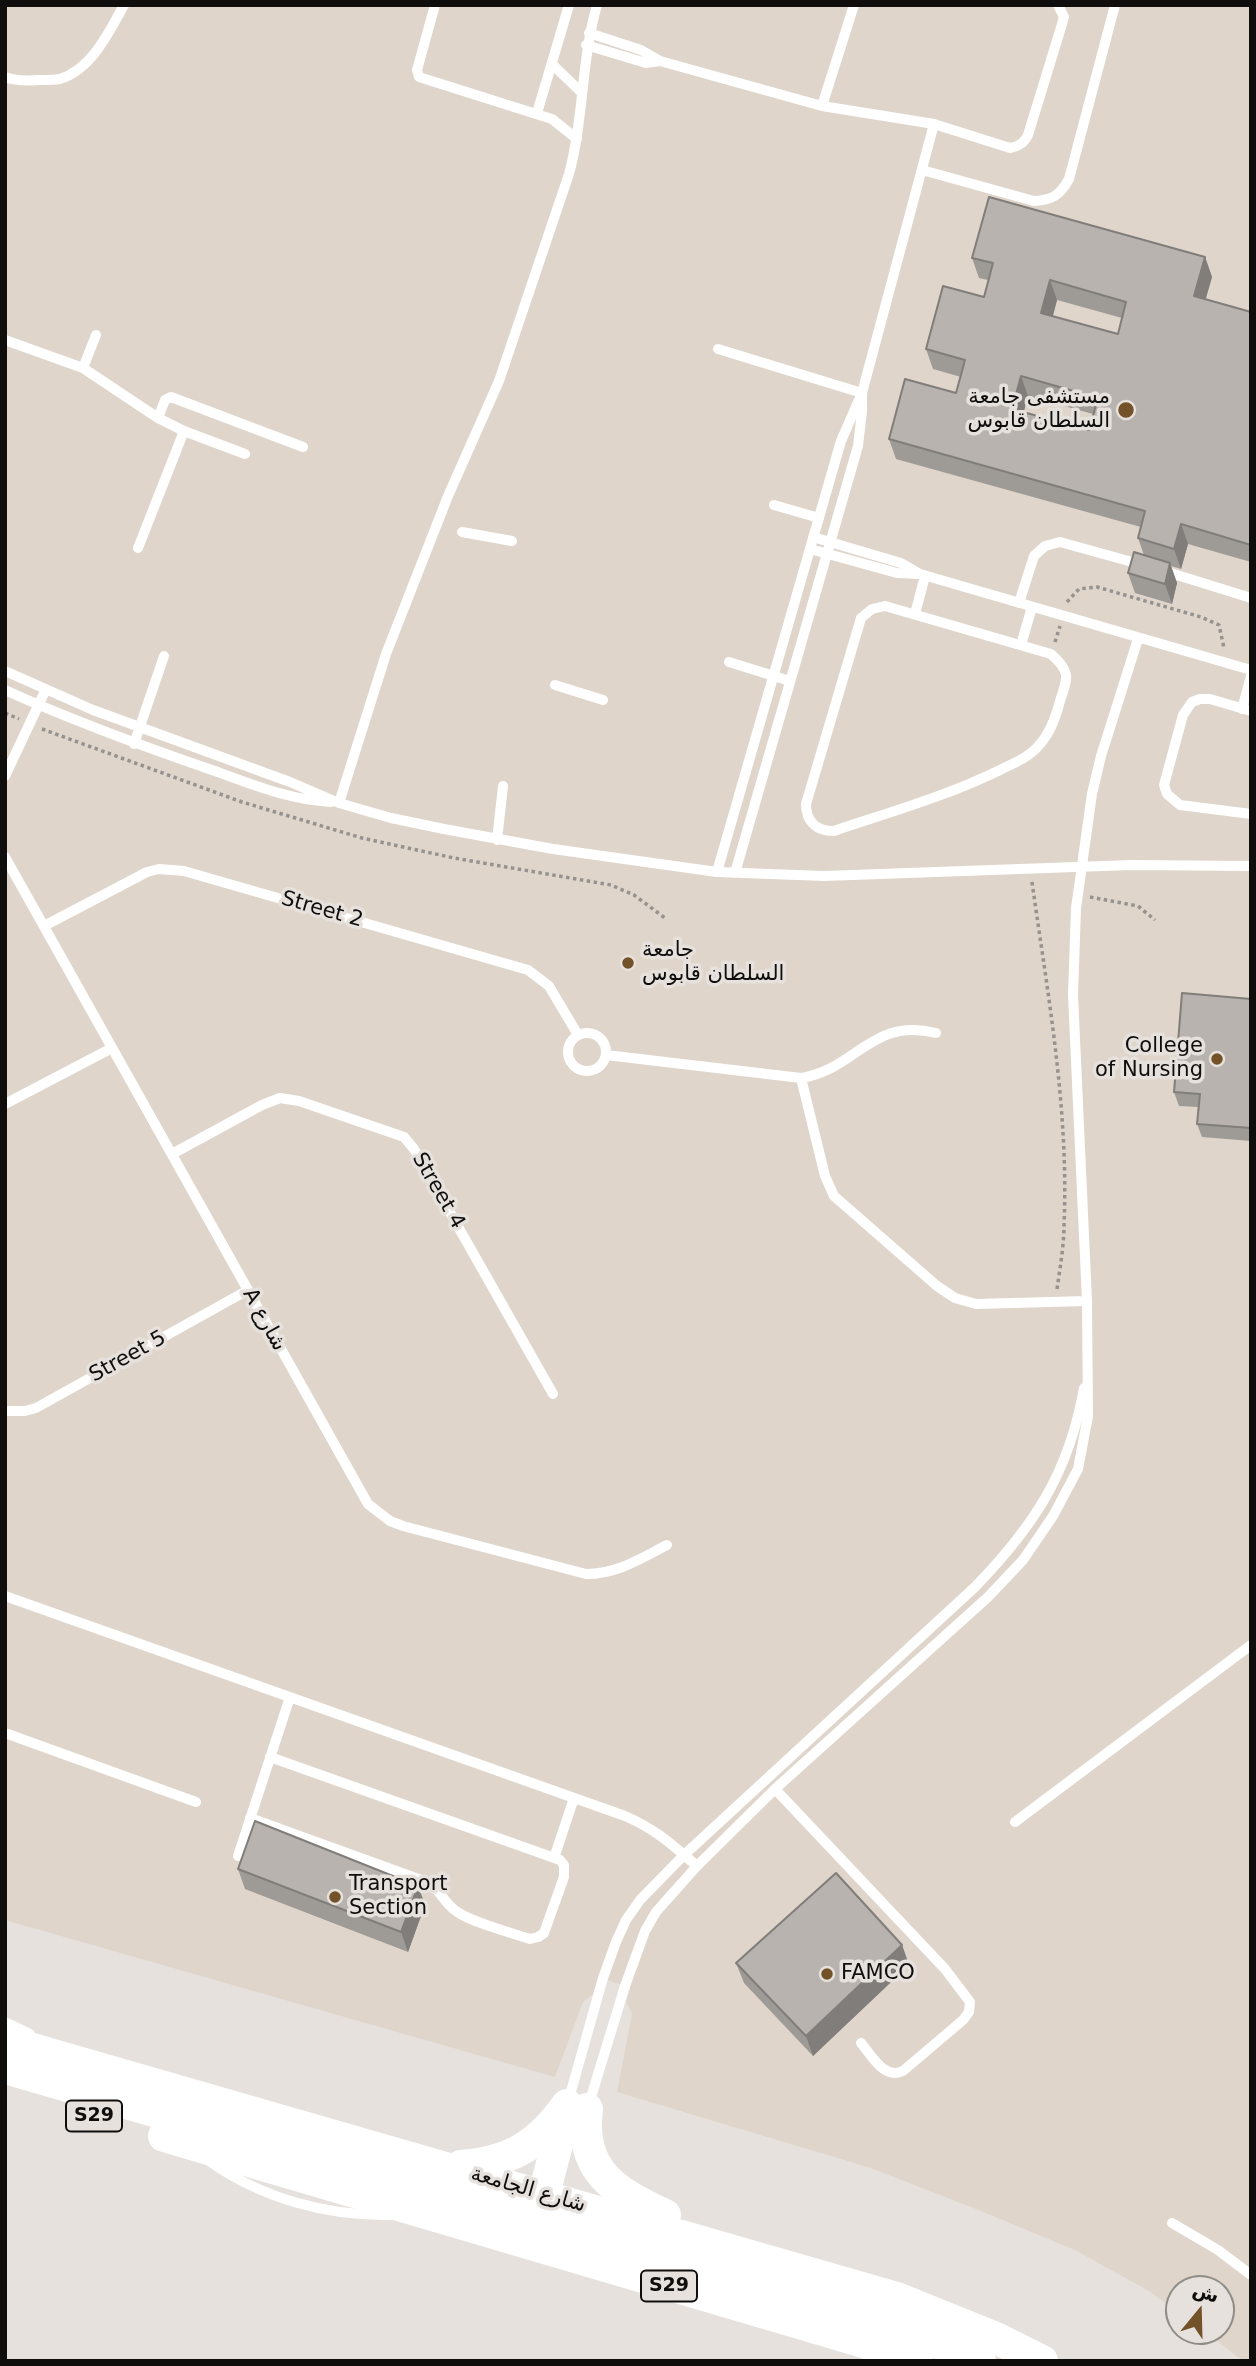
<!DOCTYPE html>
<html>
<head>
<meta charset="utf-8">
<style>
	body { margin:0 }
	#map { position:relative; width:1256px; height:2366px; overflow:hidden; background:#e6e1dc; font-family:"DejaVu Sans",Cairo,sans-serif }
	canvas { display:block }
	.frame { position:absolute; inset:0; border:7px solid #100e0d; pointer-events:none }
	.north { position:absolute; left:1165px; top:2275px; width:70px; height:70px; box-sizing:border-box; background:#e6e1dc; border:2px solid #908d89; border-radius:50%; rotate:19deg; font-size:19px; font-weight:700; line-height:28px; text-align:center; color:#100e0d }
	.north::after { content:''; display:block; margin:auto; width:24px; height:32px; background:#735229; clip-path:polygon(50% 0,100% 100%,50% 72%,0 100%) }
</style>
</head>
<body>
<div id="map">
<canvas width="1256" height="2366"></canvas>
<div class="frame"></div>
<div class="north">ش</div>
</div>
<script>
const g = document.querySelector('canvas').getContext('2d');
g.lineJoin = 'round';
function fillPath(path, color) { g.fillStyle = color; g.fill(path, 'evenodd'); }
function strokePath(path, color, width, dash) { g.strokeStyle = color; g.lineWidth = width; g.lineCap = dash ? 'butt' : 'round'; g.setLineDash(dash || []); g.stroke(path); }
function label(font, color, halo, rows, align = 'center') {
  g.font = font + ' "DejaVu Sans",Cairo,sans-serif'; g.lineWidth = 7; g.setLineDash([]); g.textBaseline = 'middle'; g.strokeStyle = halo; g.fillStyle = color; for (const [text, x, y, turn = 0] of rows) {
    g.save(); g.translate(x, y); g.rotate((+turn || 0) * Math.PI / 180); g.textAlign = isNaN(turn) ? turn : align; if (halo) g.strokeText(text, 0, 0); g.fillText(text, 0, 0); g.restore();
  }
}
const built = new Path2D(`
	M5,5H1251V2361H1243L1204,2331H1221V2289H1179V2313L1149,2291L1075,2250L976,2209L871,2168L617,2092L632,2014L626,2002L630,1988L625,1986L599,1977L593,1994L583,2002L555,2077L5,1920Z`);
const path = new Path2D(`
	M1067,602L1079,589L1097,587L1201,617L1219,625L1224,648
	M1055,642L1060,626
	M5,713L19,719
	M42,729L242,802L362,838L454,858L611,885L634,895L665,918
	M1032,882C1048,996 1069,1110 1064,1225C1064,1246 1060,1268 1057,1289
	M1090,897L1138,906L1155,920`);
const lane = new Path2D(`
	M435,5L417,70L419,77L552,119L577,139
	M589,33L641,50L660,61L822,106L934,124L1010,148C1019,146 1024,143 1028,135L1062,24L1064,17L1058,5
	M586,45L646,63L660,61
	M552,64L582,93
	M5,77C16,81 27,81 38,80C45,80 54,80 60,79C92,69 109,32 124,5
	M822,106L854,5
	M537,113L569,5
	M922,170L1034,201C1053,200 1060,195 1069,179L1115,5
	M5,340L83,368L158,418L184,431L245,454
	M718,349L862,393
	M83,368L96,335
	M158,418L165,400L171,397L303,447
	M774,505L819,518
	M462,532L512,541
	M813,537L901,563L920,574
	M138,548L184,431
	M810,549L897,573L920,574L1251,670
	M1161,570L1251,598
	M1019,603L1034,556L1045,546L1060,542L1143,565
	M885,606L1051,654C1071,672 1068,677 1060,701C1056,716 1051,732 1040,744C1030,757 1014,763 1000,770C947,796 890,812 834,831C817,831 806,822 806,804L861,618L872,609Z
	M915,614L925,576
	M1021,645L1032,607
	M729,662L790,681
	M5,671L93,710L290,782L339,803L391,818L444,829L553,849L717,872L824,876L1131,865L1251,866
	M555,685L603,700
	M5,690C73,721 142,746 212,770C251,784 289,800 331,802
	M1242,709L1251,676
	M1251,711L1210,699H1200L1192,702L1183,715L1164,785L1167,794L1180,805L1251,814
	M134,744L164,656
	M5,776L46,689
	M339,803L386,654L448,496L499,381L569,174C584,118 581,61 597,5
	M497,840L503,786
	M5,857L368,1504L390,1521L403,1526L586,1574C617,1574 640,1559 667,1545
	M717,872L841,441L862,393L934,124
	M735,873L858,446L862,411V393
	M44,926L147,872L159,869L184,871L528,970L549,986L578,1035
	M568 1052a19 19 0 1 1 38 0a19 19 0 1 1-38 0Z
	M606,1055L801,1078C857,1069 871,1017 936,1033
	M801,1078L825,1176L834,1196L937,1286L955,1298L976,1304L1087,1301
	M5,1104L112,1048
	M172,1154L262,1105L280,1098L299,1101L404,1137L414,1149L553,1394
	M5,1411H25L36,1408L248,1290
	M5,1596L625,1816C657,1830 671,1844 697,1866
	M5,1733L196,1802
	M775,1789L945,1969L970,2002L969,2012L963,2020L903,2071C884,2080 872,2056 861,2043
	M250,1818L424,1881C440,1888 443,1902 456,1911C470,1922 512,1933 530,1939L538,1937L544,1933L564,1877V1865L560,1860L270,1757
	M1015,1822L1251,1645
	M238,1856L290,1697
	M554,1858L574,1798
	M5,2022L30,2034
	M568,2102L603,1978L616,1942L626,1920L640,1900L684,1855L975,1587C1034,1526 1069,1473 1084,1388
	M588,2107L625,1986L645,1931L656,1912L697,1866L775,1789L988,1597L1023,1560L1053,1516L1078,1469L1088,1416L1087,1301L1073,995L1076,908L1092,794L1101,756L1138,639
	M209,2161C261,2198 326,2216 390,2215
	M1172,2223L1218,2250L1251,2275`);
const primary = new Path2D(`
	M5,2041L897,2298L996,2338L1042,2361
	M5,2068L884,2323L944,2345L980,2361
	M587,2109C579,2171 615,2192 665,2215
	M164,2136L860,2341L917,2361
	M461,2166C510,2162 539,2145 567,2105
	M551,2211L545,2202L544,2194L565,2114`);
const wall = new Path2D(`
	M1205,257L1212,277L1205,299L1251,312V562L1188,544L1181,569L1171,566L1177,583L1172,604L1135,593L1128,573L1144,555L1138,538L1141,527L896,459L889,439L956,393L961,377L933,369L926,349L984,297L988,280L979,278L972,258ZM1057,300L1122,318L1118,334L1053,316ZM1028,396L1093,414L1089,430L1024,412Z
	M1251,999V1141L1202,1137L1197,1124L1198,1107L1179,1106L1174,1092Z
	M238,1869L418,1886L425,1905L408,1952L245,1889Z
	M902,1945L909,1965L813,2056L744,1983L736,1963Z`);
const shadedWall = new Path2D(`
	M1205,257L1212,277L1201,316L1194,296Z
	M1050,280L1057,300L1048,333L1041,313Z
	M1021,376L1028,396L1019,428L1012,409Z
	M1181,524L1188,544L1181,569L1174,549Z
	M1170,563L1177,583L1172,604L1165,584Z
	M418,1886L425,1905L408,1952L401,1932Z
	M902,1945L909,1965L813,2056L806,2036Z`);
const building = new Path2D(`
	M989,197L1205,257L1194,296L1251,312V545L1181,524L1174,549L1138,538L1145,511L889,439L905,379L956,393L965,360L926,349L943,286L984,297L993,263L972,258ZM1050,280L1126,302L1118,334L1041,313ZM1021,376L1098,398L1089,430L1012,409Z
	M1134,552L1170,563L1165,584L1128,573Z
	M1182,993L1251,999V1128L1197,1124L1200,1094L1174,1092Z
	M255,1821L418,1886L401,1932L238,1869Z
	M836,1873L902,1945L806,2036L736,1963Z`);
const markers = [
	[1126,410,9,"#735229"],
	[628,963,7,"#735229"],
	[1217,1059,7,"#735229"],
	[335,1897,7,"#735229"],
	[827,1974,7,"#735229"]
];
const shields = [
	[94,2116,56],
	[669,2286,56]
];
const shieldNames = [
	["S29",94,2116],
	["S29",669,2286]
];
const poiNames = [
	["مستشفى جامعة",1110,398,"right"],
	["السلطان قابوس",1110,422,"right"],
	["جامعة",642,951],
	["السلطان قابوس",642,975],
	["College",1203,1047,"right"],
	["of Nursing",1203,1071,"right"],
	["Transport",349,1885],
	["Section",349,1909],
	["FAMCO",841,1974]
];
const streetNames = [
	["Street 2",322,910,16],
	["Street 4",438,1191,60],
	["A شارع",264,1320,61],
	["Street 5",128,1357,-29],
	["شارع الجامعة",528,2190,16]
];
fillPath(built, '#dfd5ca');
strokePath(path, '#96928f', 3.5, [3.5, 3.5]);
strokePath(lane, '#fff', 10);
strokePath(primary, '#fff', 32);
fillPath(wall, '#9e9a96');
fillPath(shadedWall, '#817d7a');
fillPath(building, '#b8b3ae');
strokePath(building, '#817d7a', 2);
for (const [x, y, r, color] of markers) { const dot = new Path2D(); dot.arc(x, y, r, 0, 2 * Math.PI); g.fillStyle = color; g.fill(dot); strokePath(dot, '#e6e1dc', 2.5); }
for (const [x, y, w] of shields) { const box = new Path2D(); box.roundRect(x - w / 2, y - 15.5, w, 31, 5); g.fillStyle = '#e6e1dc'; g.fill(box); strokePath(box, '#100e0d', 2); }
label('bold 19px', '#100e0d', null, shieldNames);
label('21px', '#100e0d', '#e6e1dc', poiNames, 'left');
label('21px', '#100e0d', '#e6e1dc', streetNames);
</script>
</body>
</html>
